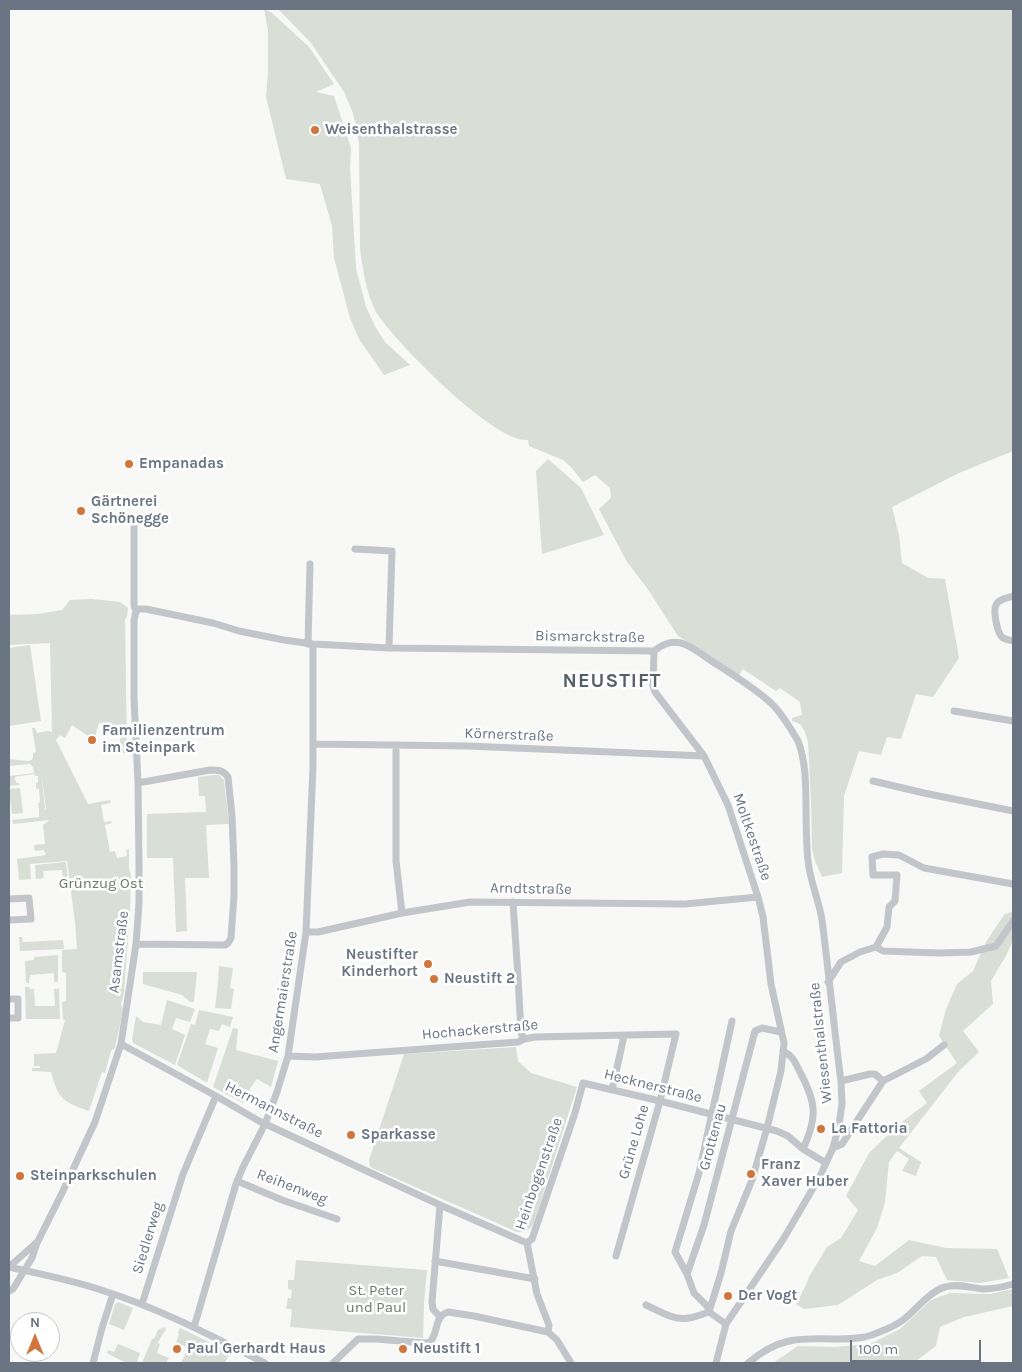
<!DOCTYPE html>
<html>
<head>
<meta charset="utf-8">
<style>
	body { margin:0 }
	#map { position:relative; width:1022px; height:1372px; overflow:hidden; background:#f8f8f6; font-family:Karla,sans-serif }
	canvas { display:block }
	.frame { position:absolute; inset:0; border:10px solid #6a7583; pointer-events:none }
	.north { position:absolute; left:10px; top:1312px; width:50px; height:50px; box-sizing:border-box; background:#fff; border:1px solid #c3c8cd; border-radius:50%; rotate:0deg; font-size:14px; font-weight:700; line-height:20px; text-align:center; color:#6a7583 }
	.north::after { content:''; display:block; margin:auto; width:18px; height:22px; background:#d1753d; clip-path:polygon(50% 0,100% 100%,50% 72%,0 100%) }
	.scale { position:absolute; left:850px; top:1340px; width:131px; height:22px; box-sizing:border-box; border:2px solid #6a7583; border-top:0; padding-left:6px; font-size:15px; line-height:18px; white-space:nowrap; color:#6a7583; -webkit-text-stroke:4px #fff; paint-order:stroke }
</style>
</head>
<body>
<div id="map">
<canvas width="1022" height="1372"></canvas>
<div class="frame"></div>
<div class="north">N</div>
<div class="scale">100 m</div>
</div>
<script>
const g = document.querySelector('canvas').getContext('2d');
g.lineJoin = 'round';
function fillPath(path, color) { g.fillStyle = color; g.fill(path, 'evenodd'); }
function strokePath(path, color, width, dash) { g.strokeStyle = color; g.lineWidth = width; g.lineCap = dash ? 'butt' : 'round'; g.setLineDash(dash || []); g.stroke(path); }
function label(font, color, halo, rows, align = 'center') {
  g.font = font + ' Karla,sans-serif'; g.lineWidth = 5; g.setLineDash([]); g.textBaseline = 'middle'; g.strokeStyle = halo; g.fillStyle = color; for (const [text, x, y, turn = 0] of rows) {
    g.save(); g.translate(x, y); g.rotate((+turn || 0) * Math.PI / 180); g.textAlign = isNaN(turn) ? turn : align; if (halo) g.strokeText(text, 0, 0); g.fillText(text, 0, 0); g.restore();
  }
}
const green = new Path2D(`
	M264,9L271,12L309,47L334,84L316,92L334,96L351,148L350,167L356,268L366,307L376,328L385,342L410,365L384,375L359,339L350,318L334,258L332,226L320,184L286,179L266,97L268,72V30Z
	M278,9H1013V451L959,473L892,507L899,535L902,563L928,578L945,579L959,658L933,697L916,694L901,739L887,737L881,755L859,751L844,796L842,873L822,877L815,861L812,849L811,801L808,742L805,732L800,724L792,721V718L802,715L800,702L780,688L776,691L743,669L739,675L678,636L647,588L627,562L599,509L611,498L610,488L595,475L583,482L571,467L563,460L529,446L528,440C495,444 393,340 376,312C366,293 363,270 360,249L359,143L353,113L344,92L311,43Z
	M548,459L581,488L604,535L542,554L536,471Z
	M92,599L120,602L128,608L127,616L125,620L127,753H111L112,746L118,747L123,731L99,723L94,740L72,725L65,738L60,735L56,740L88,804L110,800L111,803L101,805L104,822L111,821L112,823L105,825L110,852L115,851L117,858L127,856L126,850L129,849V869L131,875L130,918L129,925L124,993L121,1004L123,1010L115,1048L111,1051L105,1073L102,1072L89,1111C63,1102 58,1099 51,1072L32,1071V1068H40V1066H34V1054L56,1053L65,1020L63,1019L62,1002L66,1001V973L62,972V950L77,949L75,922L67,861L30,864L31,879L19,880L17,859L46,855L44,850L35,851L34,845L45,844L43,825L50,820L13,824L12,820L39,817V810L46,809L41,772L45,809L39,810L38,803L40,802L39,789H36V783L38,782V776H35L34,774L15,777L16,783H19V785L9,786V776L34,773L33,767L30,764L9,766V759L28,761L32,760L33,757V753L36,752L32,728H35L37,733L47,731L52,732L50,643L9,645V615L38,614L62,610L70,600Z
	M30,645L41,721L9,726V648Z
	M214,775H219L224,780L229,824L206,825L209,878H185L187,931L176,932L173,858H147V814L206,812L205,796H199L198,777Z
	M20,788L23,813L12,814L9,789Z
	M66,862L68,882H63L62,870L43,871L44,878L36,879L35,865Z
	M1013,911V940L1007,954L991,981L993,1004L963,1031L979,1052L958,1072L899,1148L921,1162L916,1176L902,1171L909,1159L897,1151L889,1162L885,1202L877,1228L859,1261L875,1266L909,1240L946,1248L997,1249L1009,1278L980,1283L947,1280L936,1257L922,1256L897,1273L877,1280L838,1305L804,1309L796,1304L806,1285L809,1277L827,1247L841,1238L858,1210L846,1196L869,1153L898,1125L927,1103L919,1091L957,1063L939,1036L946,1009L957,984L973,971L986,942L1004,915Z
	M19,937H22L23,942L63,940L64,949L20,951Z
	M58,955V982H54V973L30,975L29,983H26L25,961L34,960V957Z
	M219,966L233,968L230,988L234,989L231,1009L215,1008L218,983Z
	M143,972H197L194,1002H190L182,995L143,984Z
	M25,987H29L30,989H34L35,1006H55L54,989H59L60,1019H26Z
	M167,1000L195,1009L190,1022L176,1018L172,1029L185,1035L175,1065L133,1043L132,1039L136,1016L143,1022L161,1025Z
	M199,1010L233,1017L230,1027L222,1024L219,1031L210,1029L205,1044L218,1048L207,1083L177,1065L191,1024L195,1025Z
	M233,1028L238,1029L236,1050L278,1061L271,1087L257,1079L251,1087L243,1103L213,1087Z
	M516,1047L518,1061L531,1073L577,1087L533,1225C528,1231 525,1233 517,1232L370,1167L369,1160L404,1054Z
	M296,1260L427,1270L424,1304L423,1338L290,1327L292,1309H286L288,1298H291L292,1290L288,1289V1280H294Z
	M1013,1289V1306L964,1317L940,1327L936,1346L913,1363H773L798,1346L835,1347L870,1344L900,1329L931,1300L950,1293L990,1294Z
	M118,1302L133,1308L124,1330L109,1324L115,1304Z
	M164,1327L166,1329L152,1352L158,1343L160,1344L157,1353L169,1358L166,1363H126L107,1353L108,1350L114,1352L118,1344L140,1353L137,1361L142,1363L152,1339H154L158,1330Z
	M180,1328L230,1352L225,1363H181L188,1348L176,1342L179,1334L178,1333Z`);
const street = new Path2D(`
	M355,549L392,551L389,648
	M1013,596C1008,598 998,599 996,605C993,611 997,632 1002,637C1005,640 1009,640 1013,641
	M136,611L139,609H146L213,623L239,631L284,640L313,644L389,648L654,651C676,633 690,646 710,660C730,673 755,688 772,704C782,714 791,729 798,741C802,751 804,763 805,774C807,803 805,832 808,861C810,881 819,900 822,920C829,974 834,1028 841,1081L842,1104L839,1125L833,1148L820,1176L805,1202L784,1238L726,1324L716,1363
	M308,644L310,564
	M654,651L653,686L655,692L704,756L728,805L758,897L763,917L771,984L784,1043L781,1071L767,1128L752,1180L731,1231L721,1273L709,1312
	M954,711L1013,721
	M313,744L468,746L704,756
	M396,745V861L402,913
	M873,781L924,793L1013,811
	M9,899L29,898L31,919L9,920
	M513,902L518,977L521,1033L524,1039
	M306,932H318L402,913L470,902L685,904L758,897
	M136,944L225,945L228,943L231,938L234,895V865L232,816L228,777C223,770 218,770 210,770L138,783
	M876,947L883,951L939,953L971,952L996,946L1013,921
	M828,982L841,962L860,952L876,947L887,927L889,907L895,901L897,875H873L872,857L883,854L899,855L924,868L1013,884
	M9,999H18V1018H9
	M121,1044L216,1096L259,1121L440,1205L527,1243
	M783,1051C793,1056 795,1062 800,1072C816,1102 818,1116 803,1149
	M288,1056L315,1057L518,1042L524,1039L535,1037L676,1034L660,1101L616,1256
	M841,1081L870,1074H875L883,1081
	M612,1090L624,1036
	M833,1148L842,1144L883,1081L926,1059L944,1045
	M237,1181L282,1200L337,1219
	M527,1243L532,1239L575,1113L583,1083L660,1101L777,1131L788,1136L803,1149L826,1163
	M527,1243L537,1294L549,1325L548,1332
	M435,1261L535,1279
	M9,1267C40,1274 71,1280 101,1290C159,1308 212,1336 265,1363
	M9,1267L36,1243
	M687,1274L704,1225L755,1031L762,1028L781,1032
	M9,1291L13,1289L32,1258L37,1243L62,1193L95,1122L121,1044L136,944L139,903V862L138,783L134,698V621L136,611L134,606V527
	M142,1304L183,1174L216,1096
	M646,1305C659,1311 674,1321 689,1318C696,1317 702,1314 709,1312
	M440,1317L433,1309L432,1302L440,1205
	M726,1324L709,1312L707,1306L694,1293L687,1274L675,1252L699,1173L732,1021
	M194,1327L236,1184L243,1167L265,1124L277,1092L288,1056L306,932L313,766V644
	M93,1363L102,1328L113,1294
	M333,1363L358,1339H376L425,1343L430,1342C439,1332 434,1316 448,1312L474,1316L548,1332L557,1340L571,1363
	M748,1363C778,1338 796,1338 834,1339C847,1339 860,1339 872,1335C882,1331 894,1327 903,1320C915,1311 930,1291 945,1287C957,1283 971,1288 983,1289C994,1289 1003,1287 1013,1284`);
const markers = [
	[315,130,5,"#d1753d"],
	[129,464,5,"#d1753d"],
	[81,511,5,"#d1753d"],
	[92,740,5,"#d1753d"],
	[428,964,5,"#d1753d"],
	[434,979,5,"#d1753d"],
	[821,1129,5,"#d1753d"],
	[351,1135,5,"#d1753d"],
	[751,1174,5,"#d1753d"],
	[20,1176,5,"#d1753d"],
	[728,1296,5,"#d1753d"],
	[177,1349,5,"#d1753d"],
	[403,1349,5,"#d1753d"]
];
const poiNames = [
	["Weisenthalstrasse",325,130],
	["Empanadas",139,464],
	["Gärtnerei",91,502],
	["Schönegge",91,519],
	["Familienzentrum",102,731],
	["im Steinpark",102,748],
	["Neustifter",418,955,"right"],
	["Kinderhort",418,972,"right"],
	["Neustift 2",444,979],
	["La Fattoria",831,1129],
	["Sparkasse",361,1135],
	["Franz",761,1165],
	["Xaver Huber",761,1182],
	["Steinparkschulen",30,1176],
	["Der Vogt",738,1296],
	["Paul Gerhardt Haus",187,1349],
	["Neustift 1",413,1349]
];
const streetNames = [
	["Bismarckstraße",590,637,1],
	["Körnerstraße",509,735,2],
	["Moltkestraße",752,837,71],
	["Arndtstraße",531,889,1],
	["Asamstraße",119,952,-83],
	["Angermaierstraße",283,992,-81],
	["Hochackerstraße",480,1030,-5],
	["Wiesenthalstraße",821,1043,-96],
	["Hecknerstraße",653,1086,14],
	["Hermannstraße",274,1110,27],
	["Grottenau",713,1137,-75],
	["Grüne Lohe",634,1142,-74],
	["Heinbogenstraße",539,1174,-71],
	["Reihenweg",292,1187,21],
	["Siedlerweg",148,1238,-73]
];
const parkNames = [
	["Grünzug Ost",101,884],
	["St. Peter",376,1291],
	["und Paul",376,1308]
];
const districtNames = [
	["NEUSTIFT",612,681]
];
fillPath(green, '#d9ded7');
strokePath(street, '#c2c5c9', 7);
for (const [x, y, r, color] of markers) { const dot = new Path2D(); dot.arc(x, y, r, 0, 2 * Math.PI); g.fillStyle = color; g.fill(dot); strokePath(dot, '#fff', 2); }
label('bold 15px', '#6a7583', '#fff', poiNames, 'left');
label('15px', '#6a7583', '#fff', streetNames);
label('15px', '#697b69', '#fff', parkNames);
g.letterSpacing = '1px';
label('bold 20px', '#575f69', '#fff', districtNames);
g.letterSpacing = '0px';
</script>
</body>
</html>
